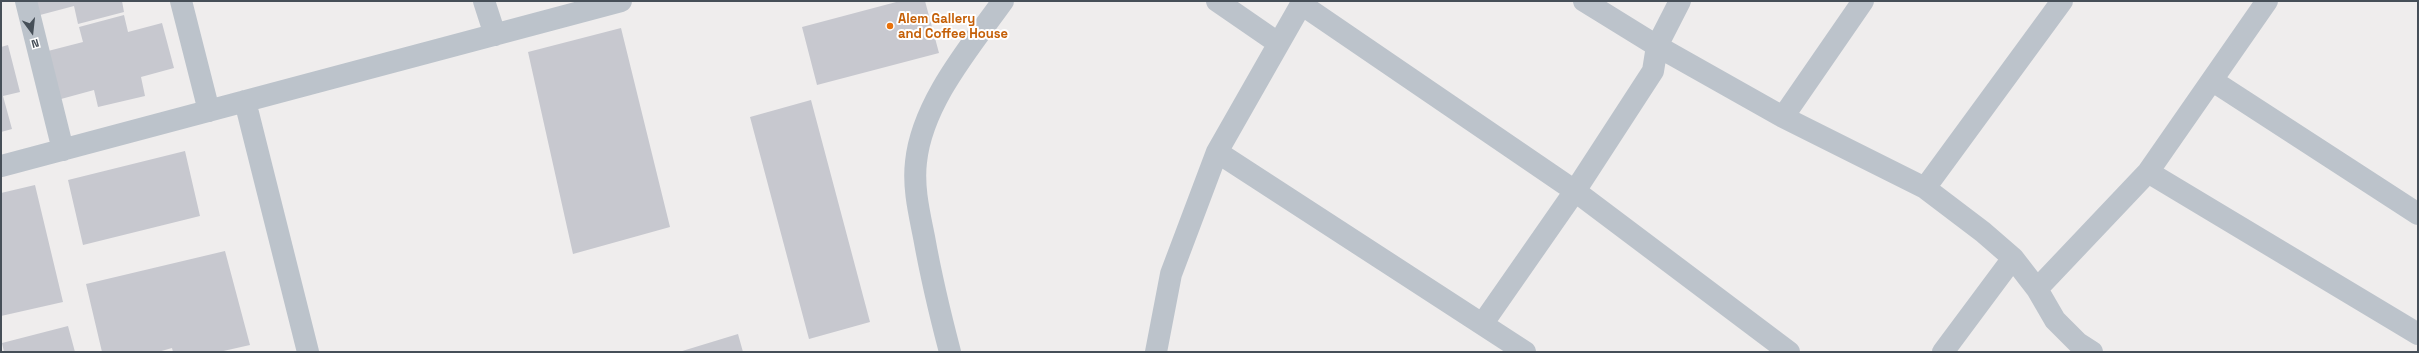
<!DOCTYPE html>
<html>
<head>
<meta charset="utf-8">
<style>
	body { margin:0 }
	#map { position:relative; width:2419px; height:353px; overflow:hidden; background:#efeded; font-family:"Space Grotesk",sans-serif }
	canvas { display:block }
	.frame { position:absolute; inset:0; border:2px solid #464f58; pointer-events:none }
	.north { position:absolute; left:12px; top:12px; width:40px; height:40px; -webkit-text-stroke:3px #fff; paint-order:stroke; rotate:165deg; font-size:11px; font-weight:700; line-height:16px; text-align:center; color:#464f58 }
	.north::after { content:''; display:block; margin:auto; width:14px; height:18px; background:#464f58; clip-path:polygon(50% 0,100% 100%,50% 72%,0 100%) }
</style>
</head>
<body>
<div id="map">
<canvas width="2419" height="353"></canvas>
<div class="frame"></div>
<div class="north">N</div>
</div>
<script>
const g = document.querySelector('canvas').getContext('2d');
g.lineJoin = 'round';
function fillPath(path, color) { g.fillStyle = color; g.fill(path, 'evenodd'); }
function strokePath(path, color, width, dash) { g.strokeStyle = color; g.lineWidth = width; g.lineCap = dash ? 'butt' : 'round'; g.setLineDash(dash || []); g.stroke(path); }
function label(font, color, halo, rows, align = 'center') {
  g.font = font + ' "Space Grotesk",sans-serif'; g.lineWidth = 4; g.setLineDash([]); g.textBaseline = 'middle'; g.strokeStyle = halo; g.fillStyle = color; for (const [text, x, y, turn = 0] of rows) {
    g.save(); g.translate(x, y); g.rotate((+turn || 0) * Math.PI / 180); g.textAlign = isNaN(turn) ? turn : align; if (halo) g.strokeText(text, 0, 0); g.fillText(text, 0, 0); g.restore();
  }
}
const building = new Path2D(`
	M36,1H122L124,12L78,24L74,6L40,15Z
	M900,1H925L939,53L817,85L802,27Z
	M124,15L128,32L162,23L174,68L141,77L145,96L98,107L94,90L61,99L48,51L83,42L79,27Z
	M621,28L670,227L573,254L528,52Z
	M8,45L20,92L3,96L12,129L1,132V47Z
	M811,100L870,322L809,339L750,117Z
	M185,151L200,216L83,245L68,180Z
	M35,185L63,302L1,316V193Z
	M225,251L250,345L219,352H173L172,348L158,352H102L86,284Z
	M68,326L75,352H4L2,343Z
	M738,334L743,352H679Z`);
const minor = new Path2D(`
	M26,1L63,150
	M181,1L209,111
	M484,1L495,35
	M1217,1L1278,43
	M1584,1L1657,46L1783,117L1925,188L1983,232L2013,258L2037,289L2055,320L2078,343L2092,352
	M1301,4L1575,191L1789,352
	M2213,81L2418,214
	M245,101L308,352
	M1783,117L1863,1
	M1217,152L1525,352
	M1,166L621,1
	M2148,172L2418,334
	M1925,188L2062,1
	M2037,289L2148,172L2267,1
	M1483,323L1575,191L1653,71L1657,46L1680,1
	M950,352C940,314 931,276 924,237C919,212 913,187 916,162C922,103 970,47 1003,1
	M1156,352L1171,274L1217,152L1303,1
	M1943,352L2013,258`);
const markers = [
	[890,26,4,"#e8710a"]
];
const foodNames = [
	["Alem Gallery",898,19],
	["and Coffee House",898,34]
];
fillPath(building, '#c7c8cf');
strokePath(minor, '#bcc3cb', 22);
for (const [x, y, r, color] of markers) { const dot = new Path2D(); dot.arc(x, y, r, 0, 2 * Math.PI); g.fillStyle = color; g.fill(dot); strokePath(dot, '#fff', 1.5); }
label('bold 13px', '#c56008', '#fff', foodNames, 'left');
</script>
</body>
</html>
